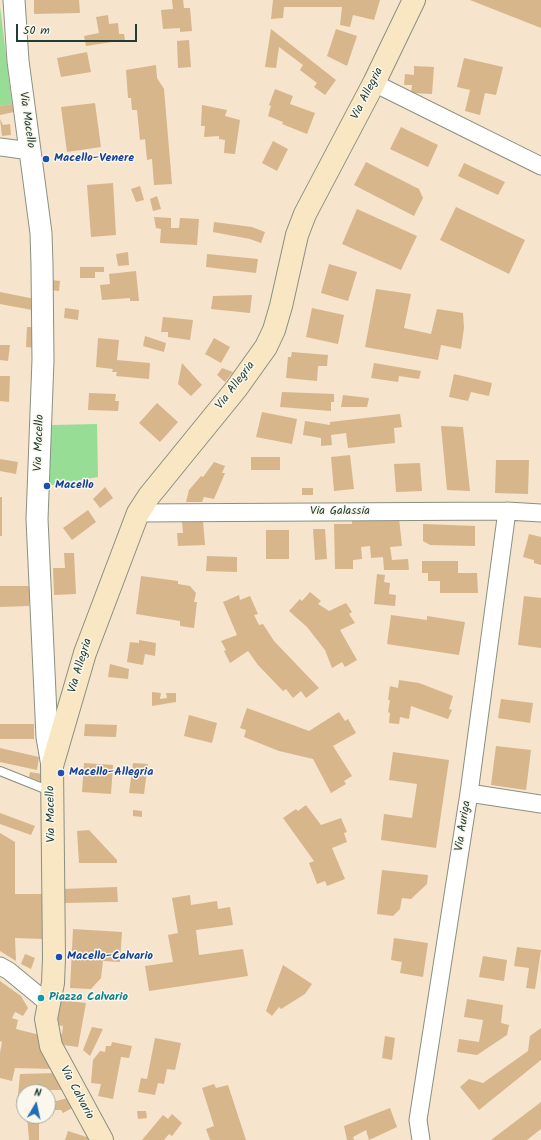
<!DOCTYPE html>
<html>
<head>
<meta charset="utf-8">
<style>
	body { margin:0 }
	#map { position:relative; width:541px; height:1140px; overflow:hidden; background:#f6e4cc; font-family:Kalam,sans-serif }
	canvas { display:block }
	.north { position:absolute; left:16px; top:1084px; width:40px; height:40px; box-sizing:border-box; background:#fbf7ec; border:1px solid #a3ada2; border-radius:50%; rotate:9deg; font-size:11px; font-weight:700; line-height:16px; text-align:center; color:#1f3d34 }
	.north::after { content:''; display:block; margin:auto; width:14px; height:18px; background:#1f6fb2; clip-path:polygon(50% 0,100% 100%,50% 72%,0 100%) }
	.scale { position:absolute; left:16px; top:24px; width:121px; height:18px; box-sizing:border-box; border:2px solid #1f3d34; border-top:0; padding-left:5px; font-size:12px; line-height:14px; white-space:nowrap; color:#1f3d34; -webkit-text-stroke:3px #fbf7ec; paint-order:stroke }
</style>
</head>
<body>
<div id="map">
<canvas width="541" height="1140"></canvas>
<div class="north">N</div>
<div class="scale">50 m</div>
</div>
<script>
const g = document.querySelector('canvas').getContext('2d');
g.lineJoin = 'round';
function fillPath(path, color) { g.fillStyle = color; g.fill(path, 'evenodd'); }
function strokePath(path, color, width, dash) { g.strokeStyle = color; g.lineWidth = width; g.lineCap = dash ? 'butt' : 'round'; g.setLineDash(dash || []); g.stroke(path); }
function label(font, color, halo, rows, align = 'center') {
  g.font = font + ' Kalam,sans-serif'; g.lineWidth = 3; g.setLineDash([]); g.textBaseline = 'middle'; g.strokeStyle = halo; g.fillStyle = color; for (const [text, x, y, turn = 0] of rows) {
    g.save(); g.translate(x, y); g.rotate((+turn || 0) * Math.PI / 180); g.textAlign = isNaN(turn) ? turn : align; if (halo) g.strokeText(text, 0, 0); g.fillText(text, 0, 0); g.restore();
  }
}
const green = new Path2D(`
	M0,6L12,104L0,106Z
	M97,424L98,477L47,486L52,425Z`);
const building = new Path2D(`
	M34,0H79L80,13L34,14Z
	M172,0H183L184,8H190L192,31L180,32V28L163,29L161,10L173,9Z
	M273,0H380L374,20L353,15L350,27L340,25L342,7H284L283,18L271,19Z
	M470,0H541V28Z
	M108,15L109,24L118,23L119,34H124L125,40L86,46L84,36L99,33L96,17Z
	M271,29L336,80L325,95L314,87L317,83L300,70L303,65L279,47L276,68L265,67Z
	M336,29L357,36L347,66L327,56Z
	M189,40L191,67L178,68L177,41Z
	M87,52L91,72L61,77L57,58Z
	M464,58L503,67L496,95L485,93L480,115L465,111L470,90L457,87Z
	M156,65L157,78L164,89L172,184L154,185L152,159L147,160L145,139L140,140L137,110H132L131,98H128L126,70Z
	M414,66L434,67L432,94L411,93L412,85H404L405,74L414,75Z
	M275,89L293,96L290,104L315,113L307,134L282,124L283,122L268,116L271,106L269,105Z
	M95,103L101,147L67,152L61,107Z
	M12,104L14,112L0,115V106Z
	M202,105L227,110L225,116L240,120L235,154L224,153L225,140L219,139V136L204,137L205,126H201Z
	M0,119L3,125L10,124L11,135L2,136Z
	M401,127L438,145L428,167L390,149Z
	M273,141L288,149L277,171L262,163Z
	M366,162L419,189L423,198L414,216L354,185Z
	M464,163L505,182L498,195L458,176Z
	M113,183L116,235L91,237L87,185Z
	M140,186L144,200L136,202L131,189Z
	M157,196L161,209L153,211L150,199Z
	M456,207L525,240L509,274L440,240Z
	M357,209L417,236L401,270L342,244Z
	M154,217L171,218V228H179L180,218L199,219L197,245L160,243L161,229L156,228Z
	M214,222L252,227L265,232L261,243L250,239L213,232Z
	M128,252L129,265L118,266L116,254Z
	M207,254L258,259L256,273L206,267Z
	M329,264L357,272L348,301L321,293Z
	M80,267H104V272H95V278H80Z
	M136,271L139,301H130V298L102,300L100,285L110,284L109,274Z
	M52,280L60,281L59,291L50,290Z
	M376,289L411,294L404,328L431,334L437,309L463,313L464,328L461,349L441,345L438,360L365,347Z
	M0,292L35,299L32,310L0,304Z
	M252,295L250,313L211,309L213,296Z
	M65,308L79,310L78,320L64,318Z
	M312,308L344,315L338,344L306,337Z
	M163,317L193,320L190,340L168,337V332H161Z
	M27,327H37L36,348L26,347Z
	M145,336L166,343L164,352L143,346Z
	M98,338L119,340L117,360L150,363L149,379L116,376L117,372H112L113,369L96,367Z
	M214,338L230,347L221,363L205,354Z
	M0,345H10L8,361L0,360Z
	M292,352L328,355L327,366H318L317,381L286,378L288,357H291Z
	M182,363L202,385L191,396L178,384Z
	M374,363L421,371L419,379L399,376L398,382L371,378Z
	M222,368L233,372L225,382L217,375Z
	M454,374L492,383L489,396L471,392L468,401L449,397Z
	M0,376H10L9,402L0,401Z
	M282,392L334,394V402H331V411L280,407Z
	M89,393L116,394L115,401H119L118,411L88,410Z
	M343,395L369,398L367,407H341Z
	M157,403L178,422L160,442L139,423Z
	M262,412L297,419L292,444L256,437Z
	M400,414L402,427L394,428L395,443L348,448L346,433L331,435L332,445L321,446V438L303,435L305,421L330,425V422Z
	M441,426L463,427L470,491L447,490Z
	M350,455L354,489L334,491L331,457Z
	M251,457H280V470H251Z
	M0,459L18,462L16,474L0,471Z
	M496,460H529L528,494L495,493Z
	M214,462L225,466L222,473H225L214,499L204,497L202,502H186L189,490L201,476L203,477Z
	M420,463L422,491L396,492L394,464Z
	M105,487L113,498L100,508L93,499Z
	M302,488H313V495H302Z
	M0,497H2V536H0Z
	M88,510L96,522L72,540L63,528Z
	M352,518H399L402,546L390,547L392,560L408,559L409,570H384L383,557L371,558L370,546L361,547L362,559L353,560V569H335L334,524H352Z
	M203,521L205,545L178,546L177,533H183L182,522Z
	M423,524L475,526V546L430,545L423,541Z
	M313,529H325L327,559L315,560Z
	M266,530H289V559H266Z
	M529,534L541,537V565L534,563V560L523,557Z
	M64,553H74L76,594L54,595L53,568H65Z
	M207,556L237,557V572L206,571Z
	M422,561H458V573H477L478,593H440V581H428V573H422Z
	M377,574L385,575L384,582L390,583L389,594L396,595L395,606L374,604Z
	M141,576L178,581V584L190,586L196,593L194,602H197L194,628L180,626V621L136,614Z
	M0,586H30L29,606L0,607Z
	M310,592L321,601L318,604L329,611L346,603L352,612L349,614L355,623L340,630L357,660L345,667L342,662L332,668L325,650L307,627L289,611L300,599L302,601Z
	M239,595L240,600L250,596L258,614L254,615L259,625L263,624L274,641L319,688L306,698L301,691L293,698L286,689L283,691L258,665L248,651L230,663L224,651L226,650L221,641L237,635L223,602Z
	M524,596L541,598V648L518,645Z
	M391,615L427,620V616L465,622L459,655L387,644Z
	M139,640L156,643L155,656L145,654L143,665L127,662L130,642L139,643Z
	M110,664L129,669L128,679L108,677Z
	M399,680L419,683L453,696L449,709L452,710L448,719L411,706L409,719L400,717L399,724L389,723L390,713L388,712L390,700H388L390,686L398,688Z
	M152,692L161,693L160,699L167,698L166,693H176V702L152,706Z
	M501,699L533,703L530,723L498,718Z
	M247,708L309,731L339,712L345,721L348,719L356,733L333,746L352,776L344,781L346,784L331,793L313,759L279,751L244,737L246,730L240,728Z
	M189,715L217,723L212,743L184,736Z
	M0,724H34V739H0Z
	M85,724L117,725L116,737L84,736Z
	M496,746L531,750L526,790L491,785Z
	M0,748L39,757L37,770L0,762Z
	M393,752L449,760L436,848L381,840L384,814L412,818L417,784L389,780Z
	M84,763L113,765L111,794L82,792Z
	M133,763L148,764L144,794L129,793Z
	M30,772L42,774V782L29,777Z
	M306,805L321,825L341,818L347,832L344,833L347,842L332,848L345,879L327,886L325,881L317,884L309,863L314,861L283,818L296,809L298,811Z
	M133,810L142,811V817L133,816Z
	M0,813L35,826L31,835L0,824Z
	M89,830L117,860V863H79L77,831Z
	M0,833L15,842V894H43L44,939L15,938L16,961L0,951Z
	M382,870L428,875L427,884L411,899L402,898L400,909L393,916L377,914Z
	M117,887L118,902L63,903L62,889Z
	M190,895L191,905L217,901L218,909L230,907L233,925L196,930L199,955L243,949L248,976L149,991L145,966L173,962L168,935L178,933L172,898Z
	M73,929L122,932L120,962L103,961L101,978L91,989L70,988Z
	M394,938L428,943L423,977L400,973L402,962L391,960Z
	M517,947L541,950L535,989L526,988L529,968L514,966Z
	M25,954L35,958L31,969L21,964Z
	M483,956L507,960L504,981L479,977Z
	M283,965L312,984L305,994L281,1009L279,1007L272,1016L266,1011Z
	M0,981L21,996L28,1008L23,1016L15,1012L12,1018L18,1020L16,1029L40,1035L55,1069L15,1068L12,1081L0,1078V1053L2,1042L0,1041Z
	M467,999L503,1005L501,1023L509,1025L507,1035L477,1055L457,1052L459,1039L479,1042L483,1020L464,1017Z
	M60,1000L86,1003L78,1047L56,1044L58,1033L62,1034L63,1026L57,1025Z
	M92,1027L103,1029L90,1056L83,1050Z
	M541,1028V1060L479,1110L460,1087L469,1079L483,1083L528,1051L530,1036Z
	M385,1036L395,1038L392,1060L382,1058Z
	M155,1038L181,1043L175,1070L167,1069L164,1084L158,1083L155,1095L138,1092L141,1078L147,1079Z
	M112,1042L132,1046L129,1058L121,1057L113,1099L98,1096L101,1084L91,1083L93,1060L100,1051L105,1052L106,1046H111Z
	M57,1073L63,1090H26V1092H24V1106H17L20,1074Z
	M214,1084L216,1088L228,1085L246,1140H210L206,1129L214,1126L202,1088Z
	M68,1098L74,1107L63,1113L61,1110H48V1101H56Z
	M541,1102V1129L527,1140H491Z
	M390,1108L397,1127L369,1140L366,1130L353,1137L354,1140H347L344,1126Z
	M137,1111H146L147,1118L138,1119Z
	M172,1114L182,1123L172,1136L169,1134L164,1140H142L163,1115L168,1119Z
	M27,1116H39V1140H29Z
	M68,1131L96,1140H65Z`);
const service = new Path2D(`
	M0,771L50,791`);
const minor = new Path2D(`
	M374,83L541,166
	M0,147L30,151
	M138,513L507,511L541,513
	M469,793L541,804
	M0,966L9,971L49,1004
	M421,1140L418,1120L469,793L507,511`);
const tertiary = new Path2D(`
	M14,0L18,61L41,233L42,265L43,360L37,519L47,737L52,766`);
const secondary = new Path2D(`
	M102,1140L51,1046L46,1019L53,983L54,958L52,766L85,653L138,513L149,496L236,389L266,347L274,330L281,306L297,235L305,214L374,83L414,0`);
const markers = [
	[46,159,4,"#1a4fb4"],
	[47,486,4,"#1a4fb4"],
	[61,773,4,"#1a4fb4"],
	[59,957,4,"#1a4fb4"],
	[41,998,4,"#0f9aa8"]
];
const streetNames = [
	["Via Allegria",368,94,-63],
	["Via Macello",26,120,82],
	["Via Allegria",236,386,-53],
	["Via Macello",40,443,-88],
	["Via Galassia",340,512],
	["Via Allegria",81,666,-73],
	["Via Macello",52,814,-91],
	["Via Auriga",464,826,-81],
	["Via Calvario",76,1093,62]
];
const transitNames = [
	["Macello-Venere",54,159],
	["Macello",55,486],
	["Macello-Allegria",69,773],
	["Macello-Calvario",67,957]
];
const cultureNames = [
	["Piazza Calvario",49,998]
];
fillPath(green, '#97dd96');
fillPath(building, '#d7b68c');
strokePath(service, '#8a9080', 10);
strokePath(minor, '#8a9080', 19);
strokePath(tertiary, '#8a9080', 23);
strokePath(secondary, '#8a9080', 24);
strokePath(service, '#fff', 8);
strokePath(minor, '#fff', 17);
strokePath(tertiary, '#fff', 21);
strokePath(secondary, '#f9e7c3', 22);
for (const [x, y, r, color] of markers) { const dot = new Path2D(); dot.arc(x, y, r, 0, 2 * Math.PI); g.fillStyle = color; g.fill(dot); strokePath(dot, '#fbf7ec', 1.5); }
label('12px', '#1f3d34', '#fbf7ec', streetNames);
label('bold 12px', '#164399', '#fbf7ec', transitNames, 'left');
label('bold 12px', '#0d838f', '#fbf7ec', cultureNames, 'left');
</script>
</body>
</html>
